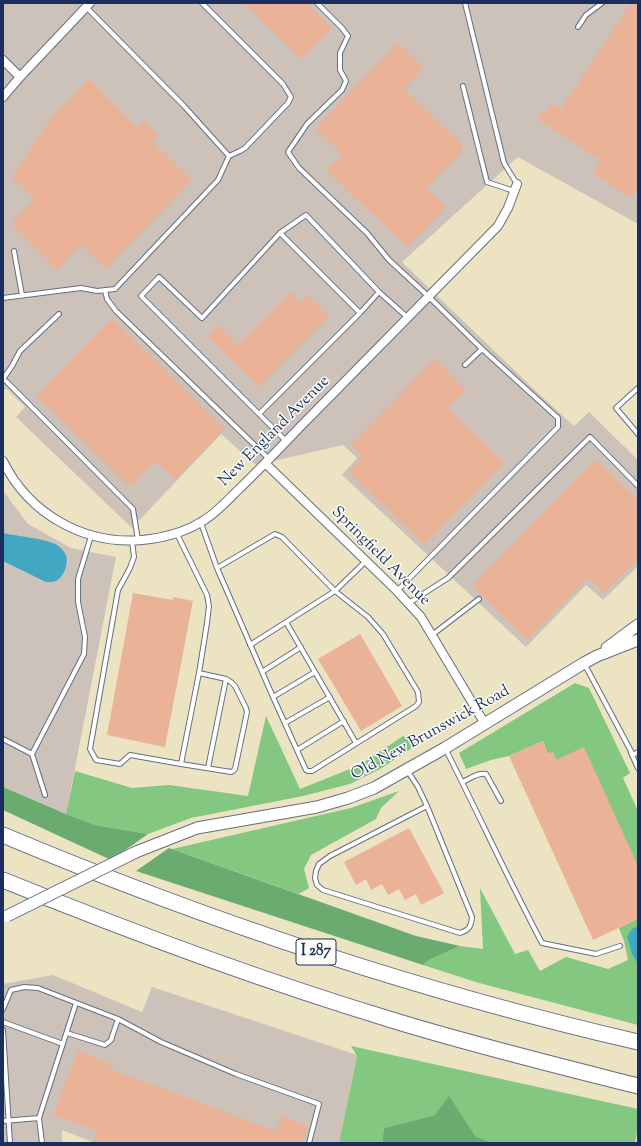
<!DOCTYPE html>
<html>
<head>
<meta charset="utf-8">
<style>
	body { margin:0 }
	#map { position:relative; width:641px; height:1146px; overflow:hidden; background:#ece3c3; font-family:"Sorts Mill Goudy",serif }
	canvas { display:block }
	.frame { position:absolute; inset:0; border:4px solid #1b2f5e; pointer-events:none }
</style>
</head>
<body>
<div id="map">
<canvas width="641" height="1146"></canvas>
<div class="frame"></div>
</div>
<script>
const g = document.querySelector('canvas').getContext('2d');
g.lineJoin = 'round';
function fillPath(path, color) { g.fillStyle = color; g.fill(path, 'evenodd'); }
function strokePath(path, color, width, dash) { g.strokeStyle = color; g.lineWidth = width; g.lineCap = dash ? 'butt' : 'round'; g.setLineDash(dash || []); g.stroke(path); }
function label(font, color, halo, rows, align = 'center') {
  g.font = font + ' "Sorts Mill Goudy",serif'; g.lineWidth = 3; g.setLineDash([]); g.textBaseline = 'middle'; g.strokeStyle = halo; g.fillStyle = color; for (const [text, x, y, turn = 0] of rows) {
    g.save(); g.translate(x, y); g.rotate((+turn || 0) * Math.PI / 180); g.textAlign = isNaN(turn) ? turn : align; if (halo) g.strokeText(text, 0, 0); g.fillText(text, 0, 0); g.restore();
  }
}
const industrial = new Path2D(`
	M3,3H638V224L518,157L402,262L539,394L574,426L589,412L638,460V566L603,600L586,585L526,647L342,475L357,458L343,445L256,465L221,434L132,528L16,417L25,407L7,389L3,390Z
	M3,491L28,524L71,548L116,557L66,814L3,787Z
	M53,975L142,1012L152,987L357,1055L339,1143H90V1141L62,1130V1143H3V984Z`);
const green = new Path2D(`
	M575,683L589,688L630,773L623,778L638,811V866L556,760L553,752L548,754L543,741L509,756L491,760L466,769L459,753Z
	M266,716L300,789L360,765L403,736L418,744L380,769L350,784L303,796L191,818L148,834L95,825L66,814L75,771L132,788L169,785L248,796Z
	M399,791L381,808L376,819L311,855L304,869L309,888L299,894L172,849L351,808Z
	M480,888L515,954L528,950L540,971L566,957L608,969L628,960L624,941L619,928L638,919V1025L479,983L423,965L429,960L460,946L483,949Z
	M351,1046L638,1109V1127L635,1143H494L475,1136L435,1115L384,1128L382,1143H339L357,1056Z`);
const forest = new Path2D(`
	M3,787L66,814L95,825L148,834L111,860L3,810Z
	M169,848L416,936L460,946L429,960L423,965L136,871Z
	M449,1096L475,1136L494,1143H382L384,1128L435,1115Z`);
const water = new Path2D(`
	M3,533C16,536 48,539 57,545C60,547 64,551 66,555C69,564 63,581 52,582C52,582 46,582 46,582L3,561Z
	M638,926V964L632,954L627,936L632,929Z`);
const building = new Path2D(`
	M244,3H307L332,28L301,59Z
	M631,3H638V187L630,198L593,173L601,161L537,119L543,111L545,113L552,103L561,109Z
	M398,43L424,68L404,89L463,146L462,151L427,188L446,207L407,247L326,170L342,154L315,128Z
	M89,79L137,127L144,120L158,135L152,142L192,180L106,269L81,245L57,270L11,224L35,199L12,177L52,117Z
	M291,292L301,302L307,295L329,316L259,387L207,336L218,325L238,345Z
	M112,318L225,429L175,480L155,461L130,487L36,396Z
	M435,359L466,390L448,408L504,463L424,545L349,472L363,457L351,445Z
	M596,459L638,500V559L604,593L588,578L527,640L472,586Z
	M133,593L173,600V597L193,601L165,747L107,735Z
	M360,634L402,706L361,731L318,659Z
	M543,741L548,754L553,752L556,760L584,747L638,866V919L593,940L509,756Z
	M409,828L444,893L421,905L416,894L405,900L399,889L388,895L382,884L371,890L366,879L356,885L344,862Z
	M78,1051L111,1064L110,1069L276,1131L282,1116L308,1126L302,1143H93L97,1131L53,1115Z`);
const lane = new Path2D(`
	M317,3L342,28L348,36L340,53V70L346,81L342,90L307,124L288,152L299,168L367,233L389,260L428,296L482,349L558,418V427L397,591
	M465,3L504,163L517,184
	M86,7L184,106L229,156L240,151L245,148L288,103L291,97L283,84L202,3
	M578,27L586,15L602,3
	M463,86L487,182L514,191
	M280,233L306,215L379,292
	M14,251L22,295
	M105,290L107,299L116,311L269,459
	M3,298L81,288L97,291L115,289L218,180L229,156
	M465,365L482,349
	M3,379L7,382L133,509L138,540
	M3,379L12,366L20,351L59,314
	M638,388L616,408L638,434
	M259,414L360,313
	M286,441L141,296L159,277L202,318L280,233L360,313L379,292L407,317
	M201,523L217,568L273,697L306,770L308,771H312L416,706L419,702L418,692L383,634L368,617L335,591L282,537L275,534L217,568
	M177,534L207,595L209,606L207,623L199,673L181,764L231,772L233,771L235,769L247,712L246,708L235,686L231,682L226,679L199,673
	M132,541L134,557L130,568L118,590L90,749L96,760L120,764L130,755L181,764
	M409,603L448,578L590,437L638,486
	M286,622L356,743
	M432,635L479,599
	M250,645L335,591L366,561
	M584,663L633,755L638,752
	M262,672L301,647
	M273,697L315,672
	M285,723L330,697
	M3,739L32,754L84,654L85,637L78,602V579L91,536
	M445,748C478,813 508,879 542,943L596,954L620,946
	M297,750L344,721
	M631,753L638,768
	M32,754L45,795
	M208,768L226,679
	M407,770L418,787L427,806L472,917C471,927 469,930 460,933L323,890L317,885L315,878L316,871L319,864L330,856L427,806
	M462,782C470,779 478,772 486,774L501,801
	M3,1009L11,990L24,987L38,988L118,1019L161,1042L236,1074L319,1104L309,1143
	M3,1022L63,1044
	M3,1030L10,1143
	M67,1033L105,1045L111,1040L118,1019
	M39,1118L42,1143
	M3,1121L39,1118L76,1003`);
const street = new Path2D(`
	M3,60L20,77
	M3,97L20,77L90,3
	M3,461C29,514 84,545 142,540C163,538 183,533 201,522C214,515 225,503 236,492C258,471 279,449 300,427C366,360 432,293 498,226L508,208L517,184
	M265,463L397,591L421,617L485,724`);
const secondary = new Path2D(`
	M607,648L638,625
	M136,852L197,828L317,807L348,798L374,788L445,748L584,663L597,656L638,640`);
const highway = new Path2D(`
	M3,835C208,921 421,992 638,1042
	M3,880C131,932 260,980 392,1020C473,1045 555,1065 638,1086`);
const secondaryBridge = new Path2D(`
	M7,916L136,852`);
const shields = [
	[316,952,40]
];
const shieldNames = [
	["I 287",316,952]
];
const streetNames = [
	["New England Avenue",275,432,-45],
	["Springfield Avenue",380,557,45],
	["Old New Brunswick Road",431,734,-29]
];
fillPath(industrial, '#ccc2b9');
fillPath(green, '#83c781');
fillPath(forest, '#6aac6f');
fillPath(water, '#42a7c2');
fillPath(building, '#eab296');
strokePath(lane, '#646e81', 6);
strokePath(street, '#646e81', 10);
strokePath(secondary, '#646e81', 13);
strokePath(highway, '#646e81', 17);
strokePath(lane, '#fff', 4);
strokePath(street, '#fff', 8);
strokePath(secondary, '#fff', 11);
strokePath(highway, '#fff', 15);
strokePath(secondaryBridge, '#646e81', 13, []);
strokePath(secondaryBridge, '#fff', 11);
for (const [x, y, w] of shields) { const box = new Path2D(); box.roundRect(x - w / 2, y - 13, w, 26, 3); g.fillStyle = '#fdfcf7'; g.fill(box); strokePath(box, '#1b2f5e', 1); }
label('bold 15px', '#1b2f5e', null, shieldNames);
label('16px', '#1b2f5e', '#fdfcf7', streetNames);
</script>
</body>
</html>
